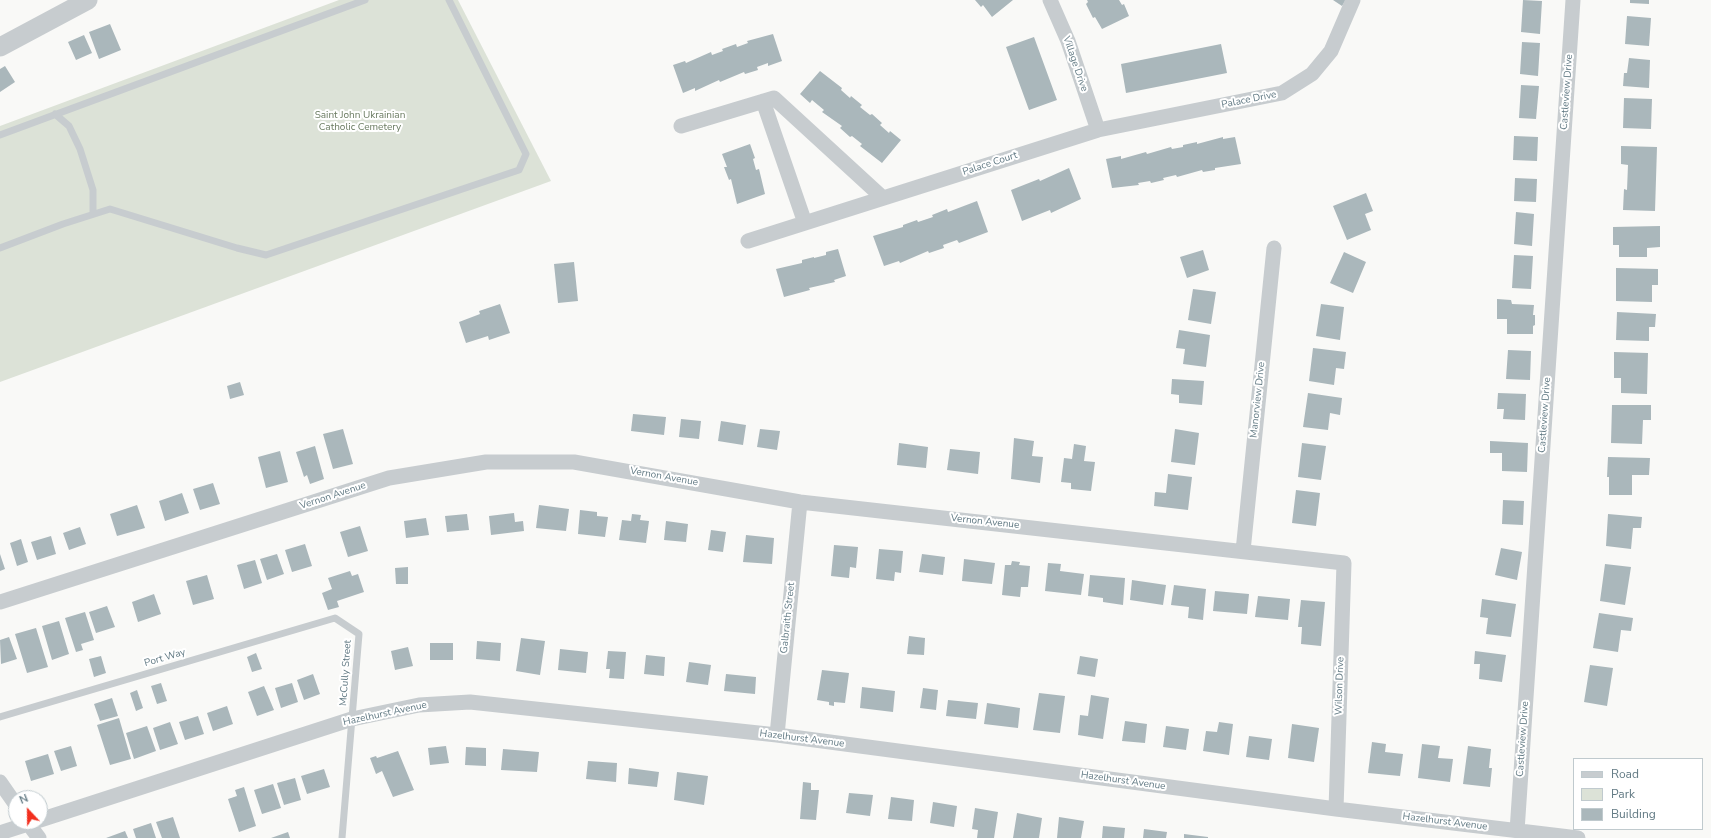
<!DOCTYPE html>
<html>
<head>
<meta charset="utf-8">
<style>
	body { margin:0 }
	#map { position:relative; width:1711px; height:838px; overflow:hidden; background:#f9f9f7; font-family:"Nunito Sans",sans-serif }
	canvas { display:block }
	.legend { position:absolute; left:1573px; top:758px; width:130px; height:72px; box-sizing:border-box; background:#fff; border:1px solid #c0cace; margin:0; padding:5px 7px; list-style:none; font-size:12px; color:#627a84 }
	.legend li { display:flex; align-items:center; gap:8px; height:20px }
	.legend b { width:20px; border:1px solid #c0cace }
	.north { position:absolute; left:8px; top:790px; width:40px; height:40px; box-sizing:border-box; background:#fff; border:1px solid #c0cace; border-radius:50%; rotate:338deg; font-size:11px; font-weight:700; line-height:16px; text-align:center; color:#627a84 }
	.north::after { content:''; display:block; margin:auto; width:14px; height:18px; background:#f22f1e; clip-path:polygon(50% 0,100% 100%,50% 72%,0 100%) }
</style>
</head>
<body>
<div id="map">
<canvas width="1711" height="838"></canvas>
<ul class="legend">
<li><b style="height:5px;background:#c7cccf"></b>Road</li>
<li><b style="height:11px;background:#dce2d7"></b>Park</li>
<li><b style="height:11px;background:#aab7bb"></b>Building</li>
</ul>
<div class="north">N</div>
</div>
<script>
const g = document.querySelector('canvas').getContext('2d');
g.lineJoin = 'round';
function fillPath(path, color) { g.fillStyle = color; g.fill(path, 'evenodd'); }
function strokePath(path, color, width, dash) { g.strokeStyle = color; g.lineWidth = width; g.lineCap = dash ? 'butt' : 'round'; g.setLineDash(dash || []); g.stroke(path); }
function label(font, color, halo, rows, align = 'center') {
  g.font = font + ' "Nunito Sans",sans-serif'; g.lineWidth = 4; g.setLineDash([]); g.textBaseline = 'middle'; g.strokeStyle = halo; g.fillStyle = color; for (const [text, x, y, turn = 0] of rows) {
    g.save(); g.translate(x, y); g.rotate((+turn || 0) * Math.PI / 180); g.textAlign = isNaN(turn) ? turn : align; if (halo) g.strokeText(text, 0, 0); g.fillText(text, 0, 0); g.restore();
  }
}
const green = new Path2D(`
	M339,0H458L551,181L0,382V126Z`);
const building = new Path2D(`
	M975,0H1013L992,17L983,5L981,7Z
	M1087,0H1119L1122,5L1124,4L1129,16L1102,29L1095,17L1093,18L1086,4L1088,2Z
	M1333,0H1346L1342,6Z
	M1523,0L1542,1L1540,34L1521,32Z
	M1630,0H1649V4L1630,3Z
	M1627,16L1651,18L1649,46L1625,44Z
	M110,24L121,50L99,59L89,32Z
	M773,34L782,61L768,66V63L757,67L758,70L745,74L744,72L720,82L719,80L695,91V88L683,93L673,65L685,61L686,63L711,52L712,55L723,51L722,49L736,44L737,47L748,43L747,41Z
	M84,35L92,53L76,60L68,42Z
	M1034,37L1057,100L1029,110L1006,47Z
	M1522,42L1540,43L1538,76L1520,74Z
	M1221,44L1227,73L1126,93L1121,64Z
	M1629,58L1650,60L1649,88L1623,86L1624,73H1627Z
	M5,66L15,82L0,92V69Z
	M820,71L842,88L841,90L850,98L851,96L862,105L860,107L870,115L872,114L882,123L880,125L889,133L890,131L901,140L882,163L860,146L862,144L852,136L850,137L840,128L842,126L822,112L824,110L812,100L810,103L800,94Z
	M1521,85L1539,86L1536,119L1519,118Z
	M1624,98L1652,99L1651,129L1623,128Z
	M1514,136L1538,137L1537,161L1513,160Z
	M1223,137V139L1235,137L1241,164L1215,168V170L1203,172L1202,170L1177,177L1176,175L1163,178L1164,180L1151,183L1150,181L1138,183L1139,185L1112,188L1106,159L1121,156V159L1146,152L1147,154L1171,147L1172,149L1183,147V145L1197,142V144Z
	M750,144L755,158L753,159L756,170L759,169L765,194L737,204L731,179L729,180L724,167H727L722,154Z
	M1621,146L1657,147L1655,211L1623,210L1624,189L1627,190L1628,165L1621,164Z
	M1069,168L1081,199L1051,213L1050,210L1022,221L1011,190L1039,179L1040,181Z
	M1515,178L1537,179L1536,202L1514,201Z
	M1366,193L1373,211L1365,214L1371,230L1347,240L1333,206Z
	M977,201L988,232L959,243L957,240L943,245L944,248L929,253L928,251L900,263L899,261L884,266L873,236L903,227V225L917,220L918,222L933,217L932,215L947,209L948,212Z
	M1516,212L1534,214L1532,246L1514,244Z
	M1660,226V247L1647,248V257H1619V245H1613V227Z
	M838,249L846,276L834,280L835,282L809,288L810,290L784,297L776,269L802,263V260L814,257V258L826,255V252Z
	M1203,250L1209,270L1187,278L1180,257Z
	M1344,252L1366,262L1353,293L1330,283Z
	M1514,255L1533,256L1531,289L1512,288Z
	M574,262L578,301L558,303L554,264Z
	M1616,268L1658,269V285H1652V302L1616,301Z
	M1193,289L1216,292L1211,324L1188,320Z
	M1497,299L1511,300L1512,304L1534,305L1533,315H1535V325L1533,326V334H1507V319H1497Z
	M500,304L510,333L489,340L488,336L466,343L459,322L480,314L479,311Z
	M1321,304L1344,307L1340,340L1316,336Z
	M1617,312L1656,314L1655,327H1649V341L1616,340Z
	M1179,330L1210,335L1206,367L1183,364L1185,349L1176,348Z
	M1313,348L1346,352L1344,369L1336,368L1334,385L1309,381Z
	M1508,350L1531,351L1530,380L1506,379Z
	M1614,352L1648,353L1647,394L1621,393V378H1614Z
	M1172,379L1204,381L1202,405L1179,403V395L1171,394Z
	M240,382L244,395L230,399L227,386Z
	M1308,393L1342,398L1340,415L1330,413L1328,430L1303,427Z
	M1498,393L1526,394L1525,420L1503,419L1504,409H1497Z
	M1612,405H1651V420H1643L1642,444L1611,443Z
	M633,414L666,417L664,435L631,431Z
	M681,419L701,421L699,439L679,437Z
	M721,421L746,425L743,445L718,441Z
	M343,429L353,464L333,469L323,434Z
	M760,429L780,431L777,450L757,447Z
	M1175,429L1199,433L1195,465L1171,462Z
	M1014,438L1034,441L1032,456L1043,457L1040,483L1011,479Z
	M1490,441L1528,443L1527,472L1502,471V453H1490Z
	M899,443L928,447L926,468L897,465Z
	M1302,443L1326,446L1321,480L1298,477Z
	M1074,444L1086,446L1084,461L1095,462L1091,491L1071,489V483L1061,482L1064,458L1072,459Z
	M315,446L324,479L310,484L307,475L304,477L296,452Z
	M950,449L980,452L978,474L947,470Z
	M280,451L288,482L266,488L258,457Z
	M1608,457L1650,458L1649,475H1632V495H1609V477H1607Z
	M1168,474L1192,477L1188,510L1154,506L1155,492L1166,493Z
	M213,483L220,504L200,510L193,489Z
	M1296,490L1320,493L1316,526L1292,523Z
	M182,493L189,513L165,521L159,501Z
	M1503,500L1524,501L1523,525L1502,524Z
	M137,505L145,528L117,536L110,514Z
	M539,505L569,509L566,531L536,528Z
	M580,510L597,512V516L608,517L605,537L578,534Z
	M514,513L515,522L523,521L524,531L491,535L489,516Z
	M467,514L469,530L447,532L445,516Z
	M632,514L641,515L640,520L649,521L646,543L619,540L622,520L631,521Z
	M1608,514L1642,517L1641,528H1633L1631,549L1606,546Z
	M426,518L429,535L406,538L404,521Z
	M666,521L688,524L686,542L664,540Z
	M360,526L368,551L348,557L340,532Z
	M80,527L86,544L69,550L63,533Z
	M711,530L726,532L723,552L708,550Z
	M746,535L774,538L772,564L743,562Z
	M51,536L56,554L37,560L31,542Z
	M21,539L28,562L17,566L10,543Z
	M305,544L312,566L292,572L285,550Z
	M834,545L858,547L856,568L850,567L849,578L831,576Z
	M1501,548L1522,552L1517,580L1495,575Z
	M879,549L903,551L901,573L895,572L894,581L876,579Z
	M0,554L5,569L0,571Z
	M277,554L284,574L267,580L260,559Z
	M922,554L945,557L943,575L919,572Z
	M964,559L995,563L992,584L962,581Z
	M255,560L262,583L244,589L237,565Z
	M1012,561L1020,562L1019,565L1030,566L1028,587H1021L1020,597L1002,595L1005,565H1011Z
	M1048,563L1061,564L1060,571L1084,574L1081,595L1045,591Z
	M1605,564L1631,567L1625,605L1600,601Z
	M408,567V584H396L395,568Z
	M350,571L352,576L358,574L364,592L337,601L339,607L328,610L322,593L332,589L328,578Z
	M207,575L214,599L193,605L186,581Z
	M1090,575L1125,578L1123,605L1103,602V598L1088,596Z
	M1132,580L1166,585L1163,605L1130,600Z
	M1174,585L1206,589L1203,620L1188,618L1189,607L1171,605Z
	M1215,591L1249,594L1247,614L1213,611Z
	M154,594L161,614L138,622L132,602Z
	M1258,596L1290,599L1288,620L1255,617Z
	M1482,599L1516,604L1511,637L1486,634L1488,618L1480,617Z
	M1301,600L1325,602L1321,646L1301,644L1302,627H1298Z
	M107,606L115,627L96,633L89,612Z
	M85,612L94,640L81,644L83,650L76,652L65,618Z
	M1599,613L1633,618L1631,631L1621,630L1618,652L1593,648Z
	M59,621L69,654L52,660L42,626Z
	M36,628L48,667L27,673L15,634Z
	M909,636L925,638L924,655L907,654Z
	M9,637L17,659L1,664L0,640Z
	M521,638L545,641L540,675L516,671Z
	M477,641L501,643L500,661L476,659Z
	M430,643H453V660H430Z
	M408,647L413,666L395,670L391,651Z
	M560,649L588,652L586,673L558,670Z
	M608,651L626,652L624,679L609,678L610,669H606Z
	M1475,651L1506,655L1502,682L1479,679L1480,664H1474Z
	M256,653L262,669L252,672L247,657Z
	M646,655L665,657L664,676L644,674Z
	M101,656L106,673L94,677L89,659Z
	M1080,656L1098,659L1095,677L1077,674Z
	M689,662L711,665L708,685L686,682Z
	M1590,665L1613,668L1607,706L1584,702Z
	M822,670L849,673L845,703L834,702V706L829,705V702L817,700Z
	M313,674L320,694L304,700L297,680Z
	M726,674L756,677L755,694L724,691Z
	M161,683L167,701L157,704L151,686Z
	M292,683L298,702L281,708L275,688Z
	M264,686L274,710L257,716L248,692Z
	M862,687L895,691L893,712L860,708Z
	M923,688L938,690L936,710L920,708Z
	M137,690L143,708L136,711L130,693Z
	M1039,693L1065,696L1060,733L1033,730Z
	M1091,695L1109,698L1103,739L1078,735L1080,715L1088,716Z
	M112,698L118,716L100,721L94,704Z
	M948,700L978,703L976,719L946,716Z
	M987,703L1020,708L1018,728L984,724Z
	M227,706L233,724L213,731L207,713Z
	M198,716L204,734L185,740L179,722Z
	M119,718L131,759L110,765L97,725Z
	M1125,721L1147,724L1145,743L1122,741Z
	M170,722L178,744L160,750L153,728Z
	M1219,722L1233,724L1229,755L1203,751L1206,731L1217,732Z
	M1292,724L1319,728L1314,762L1288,758Z
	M147,726L156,751L134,759L126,733Z
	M1166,726L1189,729L1186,750L1163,747Z
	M1249,736L1272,739L1269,760L1246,757Z
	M1372,742L1386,744L1385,752L1403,754L1400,776L1368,773Z
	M1422,744L1440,746L1438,758L1453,759L1450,782L1418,778Z
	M71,746L77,766L61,771L54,751Z
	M446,746L449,763L430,765L428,748Z
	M1468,746L1491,749L1489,768H1492L1490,787L1463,784Z
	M466,747L486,748V766L465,765Z
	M503,749L539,752L537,772L501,770Z
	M398,751L414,790L393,797L382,771L376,774L370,758L376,756L377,758Z
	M48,754L54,774L31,781L25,761Z
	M588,761L617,763L616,782L586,779Z
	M629,768L659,772L657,787L628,784Z
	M324,769L330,787L307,794L301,776Z
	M677,772L708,776L704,805L674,800Z
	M295,778L301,800L284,805L277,783Z
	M803,782L811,783V790H819L816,820L800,819Z
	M273,784L281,808L262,814L254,790Z
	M244,787L256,826L239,832L228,799L237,796L235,790Z
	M849,793L873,795L870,816L846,813Z
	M891,797L914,800L912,821L888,819Z
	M933,802L957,806L954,827L930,823Z
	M975,808L998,812L994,838H977L978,830L972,829Z
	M1017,813L1042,818L1039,838H1013Z
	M173,817L180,838H162L156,822Z
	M1059,817L1084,821L1081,838H1057Z
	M151,823L156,838H136L133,829Z
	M1103,826L1125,828L1124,838H1102Z
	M1144,829L1167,832L1166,838H1143Z
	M125,831L128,838H106Z
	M288,832L290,838H271Z
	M1184,834L1208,837V838H1184Z`);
const service = new Path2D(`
	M55,114L69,126L80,149L93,190V214
	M0,135L365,0
	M0,248L63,224L110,209L237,248L266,255L519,170L526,154L449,0
	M0,717L335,618L359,634L342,838`);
const minor = new Path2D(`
	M1050,0L1068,41L1098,130
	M763,101L805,223
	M681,126L774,98L883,198
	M748,241L1098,130L1282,93L1312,74L1331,51L1353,0
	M1243,551L1274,248
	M0,602L389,478L486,462H574L800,502L1344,563L1336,809
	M777,735L800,502
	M0,782L16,805
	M40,820L352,719L419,705L470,702L777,735L1336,809L1578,838
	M27,822L39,838
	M1517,831L1573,0
	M0,833L34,822`);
const tertiary = new Path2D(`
	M0,47L88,0`);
const streetNames = [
	["Village Drive",1075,64,71],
	["Castleview Drive",1567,92,-86],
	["Palace Drive",1249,100,-11],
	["Palace Court",990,164,-18],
	["Manorview Drive",1258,400,-84],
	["Castleview Drive",1545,415,-86],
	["Vernon Avenue",664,477,10],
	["Vernon Avenue",333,496,-18],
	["Vernon Avenue",985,522,6],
	["Galbraith Street",788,618,-84],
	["Port Way",165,658,-16],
	["McCully Street",346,673,-86],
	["Wilson Drive",1340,686,-88],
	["Hazelhurst Avenue",385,714,-12],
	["Hazelhurst Avenue",802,739,7],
	["Castleview Drive",1523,739,-86],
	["Hazelhurst Avenue",1123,781,8],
	["Hazelhurst Avenue",1445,822,7]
];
const parkNames = [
	["Saint John Ukrainian",360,116],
	["Catholic Cemetery",360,128]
];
fillPath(green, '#dce2d7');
fillPath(building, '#aab7bb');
strokePath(service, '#c7cccf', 7);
strokePath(minor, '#c7cccf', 15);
strokePath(tertiary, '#c7cccf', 19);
label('10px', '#627a84', '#fff', streetNames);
label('10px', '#6a7b61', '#fff', parkNames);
</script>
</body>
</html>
